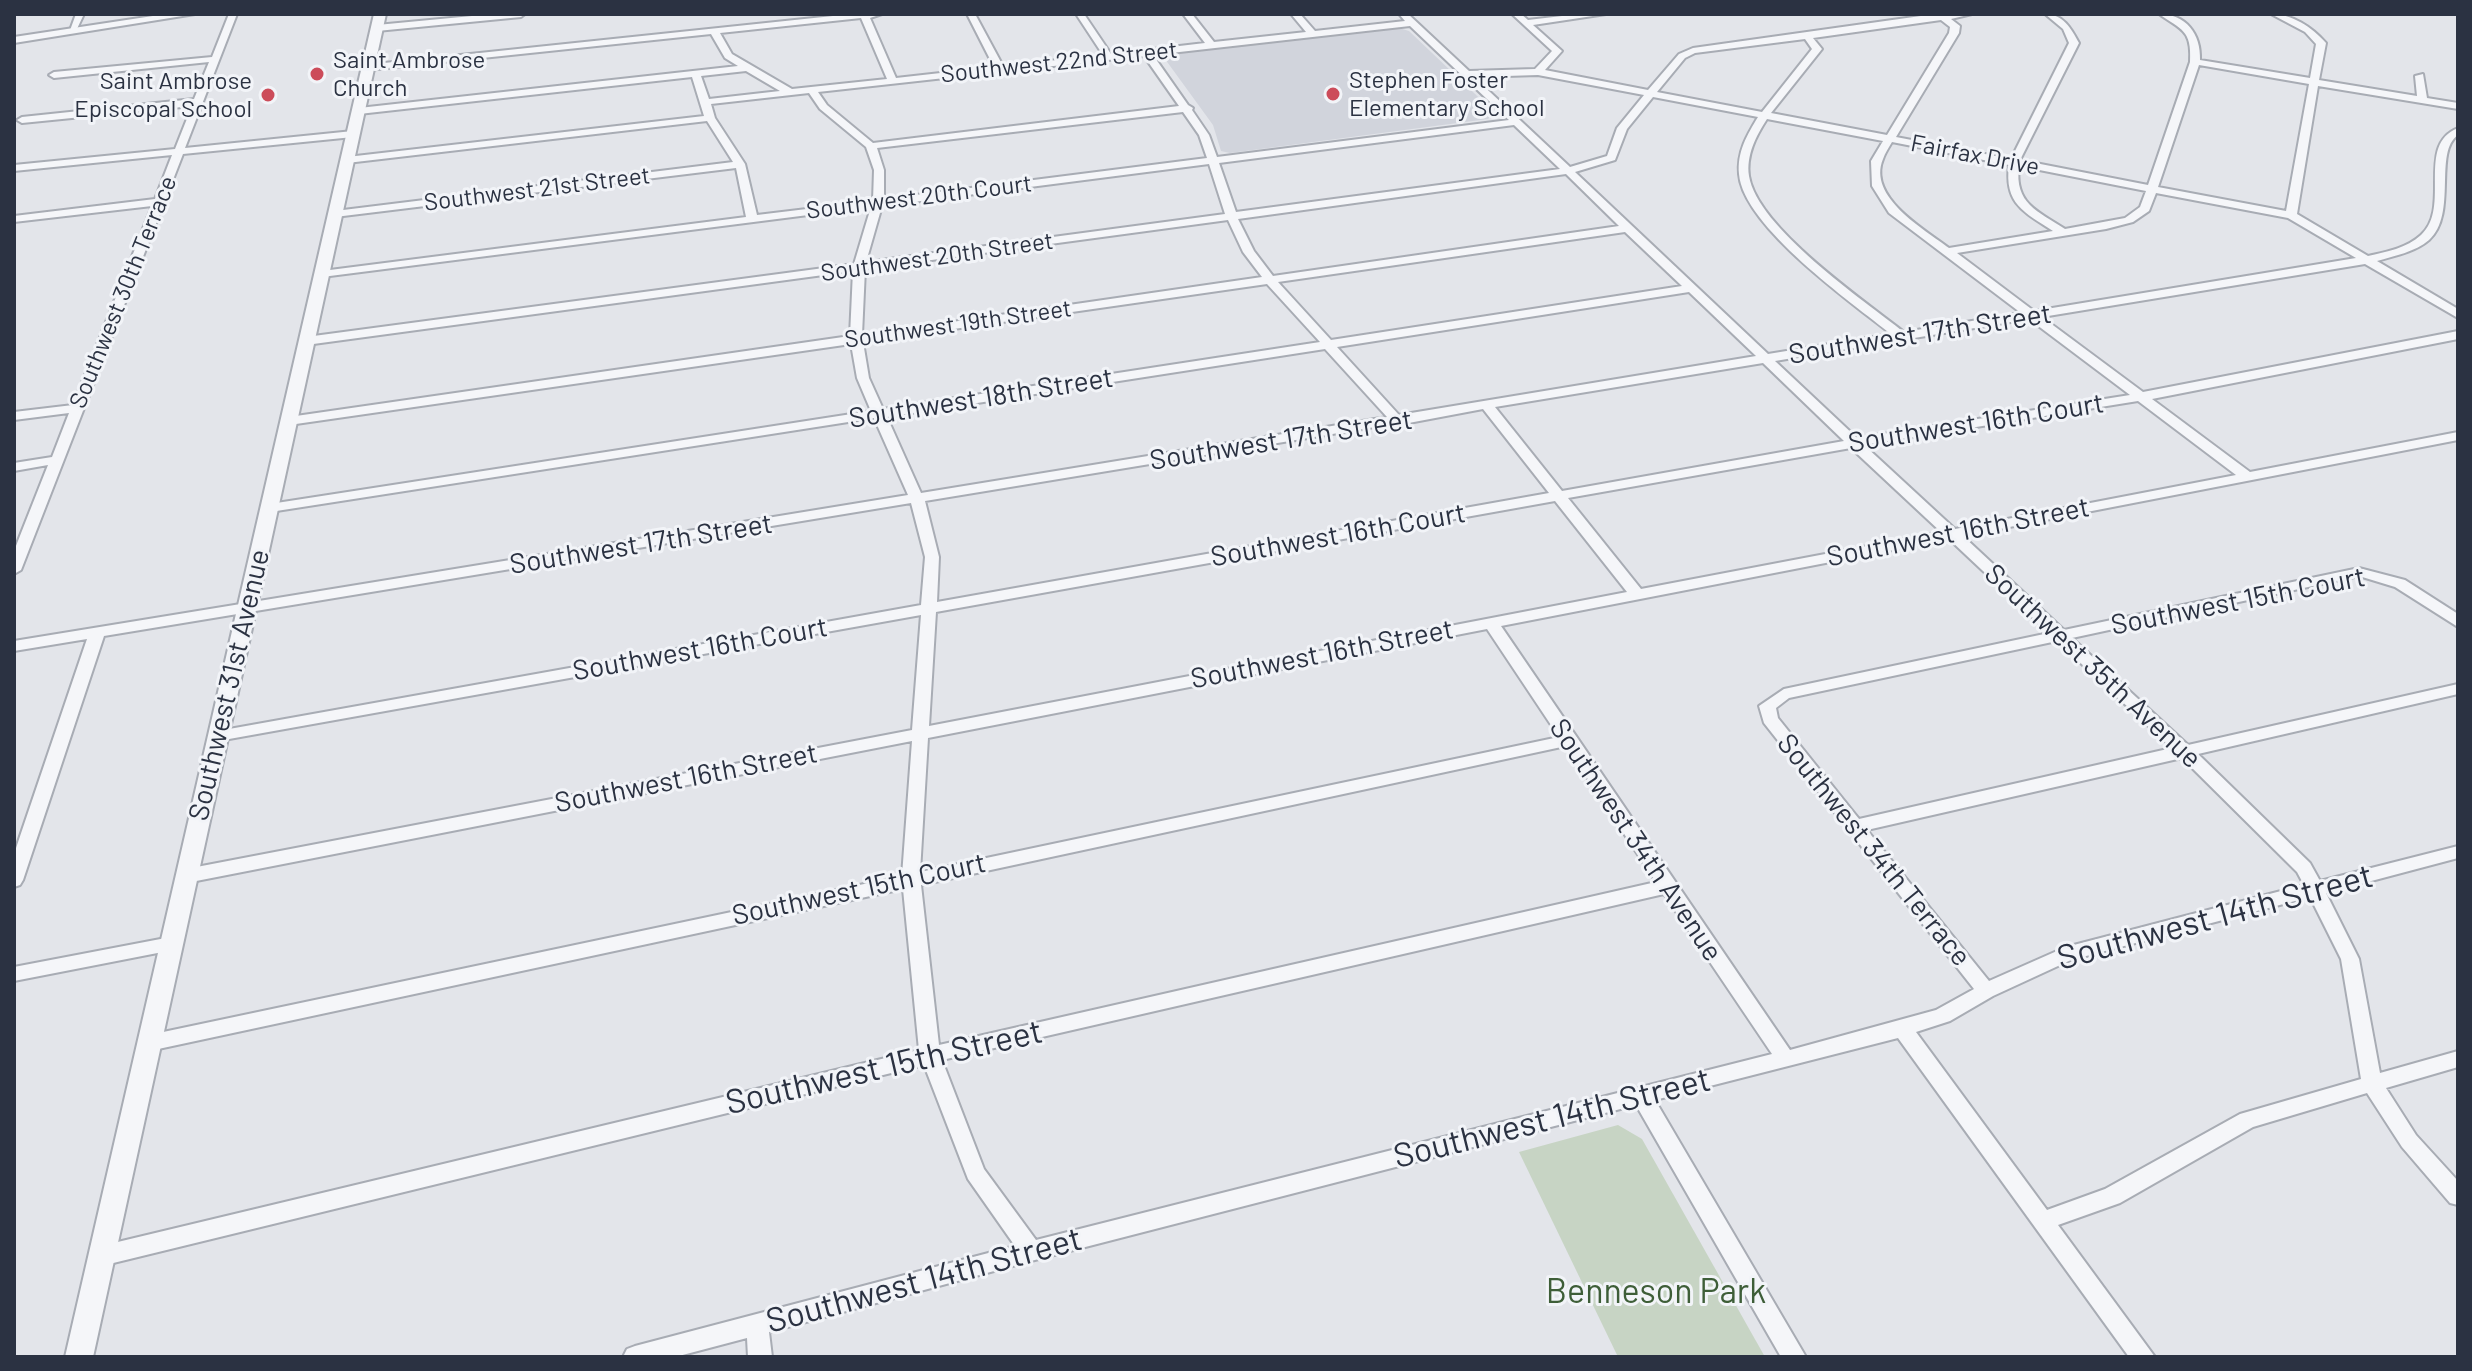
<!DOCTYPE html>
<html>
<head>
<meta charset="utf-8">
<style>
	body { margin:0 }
	#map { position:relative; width:2472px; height:1371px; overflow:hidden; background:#e3e5ea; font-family:Barlow,sans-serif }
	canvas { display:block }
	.frame { position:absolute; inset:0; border:16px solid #2b3242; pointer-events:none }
</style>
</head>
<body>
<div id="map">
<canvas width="2472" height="1371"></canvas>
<div class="frame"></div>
</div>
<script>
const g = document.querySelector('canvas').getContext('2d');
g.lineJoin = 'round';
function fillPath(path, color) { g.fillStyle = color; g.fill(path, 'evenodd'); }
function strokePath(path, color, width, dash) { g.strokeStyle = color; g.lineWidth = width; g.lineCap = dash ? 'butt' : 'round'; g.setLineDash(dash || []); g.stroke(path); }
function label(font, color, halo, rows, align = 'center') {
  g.font = font + ' Barlow,sans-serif'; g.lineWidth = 6; g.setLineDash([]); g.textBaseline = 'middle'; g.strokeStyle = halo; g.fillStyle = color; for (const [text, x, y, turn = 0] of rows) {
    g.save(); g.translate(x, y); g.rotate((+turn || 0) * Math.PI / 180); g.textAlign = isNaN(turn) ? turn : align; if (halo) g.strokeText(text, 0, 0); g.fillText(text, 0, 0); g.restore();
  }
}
const built = new Path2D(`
	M1399,28L1409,31L1495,113L1488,119L1230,153L1221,151L1213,125L1165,59L1173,54Z`);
const green = new Path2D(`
	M1618,1125L1642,1139L1765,1357H1618L1519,1152Z`);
const minor = new Path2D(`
	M76,14H84L75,33H69Z
	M229,14H237L185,148L353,131L358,134L353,137L183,154L21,570L14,574V551L48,465L14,471V463L52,457L69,413L14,420V412L73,405L152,206L14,222V216L155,199L172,155L14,171V165L175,149L192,106L22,123L17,120L22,117L194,99L209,62L54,78L49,75L54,72L212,57Z
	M493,14H525L521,17L377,31L372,28L377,25Z
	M852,14H882L870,18L896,78L994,67L967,14H975L1003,66L1103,55L1076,14H1084L1111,54L1205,43L1183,14H1192L1214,42L1306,32L1291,14H1300L1315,31L1405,21L1399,14H1408L1469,71L1535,69L1552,51L1512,14H1521L1528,20L1579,14H1606L1533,25L1562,51L1545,70L1648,90L1679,54L1693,48L1935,14H1972L1951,19L1960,26L1959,33L1896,137L2011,159L2069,43L2063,29L2045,14C2063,14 2071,28 2079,43L2020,160L2148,185L2190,62C2192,29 2181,30 2159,14C2186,14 2201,34 2200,60L2310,78L2316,44L2305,32L2271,14C2292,14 2312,27 2326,43L2319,80L2417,96L2415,76L2423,74L2427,98L2458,103V109L2318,86L2297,214L2368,256C2386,252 2407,248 2421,235C2452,207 2415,145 2458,128V135C2433,152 2458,214 2429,240C2415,252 2394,256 2377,261L2458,309V318L2365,264L2042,317L2143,392L2458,331V339L2152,399L2250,472L2458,432V440L1963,536L2064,630L2359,568L2405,580L2458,614V627L2395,587L2359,576L2072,638L2188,745L2458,684V694L2198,754L2310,863L2320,881L2458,846V858L2326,893L2359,959L2380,1073L2458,1051V1067L2386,1088L2416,1135L2458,1181V1205L2450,1203L2402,1147L2367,1093L2253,1127L2120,1203L2058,1225L2155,1357H2129L1898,1038L1655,1100L1806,1357H1781L1636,1105L1031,1261L769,1332L772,1357H748L747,1338L675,1357H623L627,1349L635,1346L1015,1246L968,1179L924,1065L101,1266L93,1263L90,1256L93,1249L101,1246L919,1050L903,889L149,1051L142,1049L139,1043L142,1037L149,1035L902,876L912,741L186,883L180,881L177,876L180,871L186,869L912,730L921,615L218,741L210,736L218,731L921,605L925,557L911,503L104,636L23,880L20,885L14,887V854L87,639L14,651V641L908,495L874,418L270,512L263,508L270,504L871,411L857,378L851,344L289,425L282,421L289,417L850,336L853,271L306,345L300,341L306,337L854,264L871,207L322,277L316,274L322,271L746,217L736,168L335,217L329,214L335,211L733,162L707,121L347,163L342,160L347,157L704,116L692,77L359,114L354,111L359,108L738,66L725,58L711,34L368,70L365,69V65ZM861,18L887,79L792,89L732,54L720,33ZM1941,20L1950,27L1949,33L1887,135L1771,113L1822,49L1813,38ZM1410,26L1509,120L1217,157L1209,135L1192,110L1193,108L1188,105L1153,55ZM1805,39L1812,49L1762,112L1657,92L1685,58L1695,53ZM1144,56L1179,106L873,143L827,105L818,92ZM2199,65L2309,84L2286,211L2158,187ZM746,71L780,91L709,99L701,76ZM1538,75L1644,95L1617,128L1607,156L1570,167L1474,77ZM809,93L820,109L866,147L874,170L873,201L757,215L745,164L715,118L711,104ZM1653,97L1758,117C1747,135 1737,152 1739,174C1743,226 1852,303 1891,334L1768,354L1575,172L1615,160L1627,129ZM1183,112L1199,135L1207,158L884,199V170L877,148ZM1767,119L1883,141L1871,161L1872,186L1889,213L2021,313L1904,332C1863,300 1757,227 1749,176C1746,155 1756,136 1767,119ZM1514,125L1560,169L1236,212L1219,163ZM1892,142L2009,165C2004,204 2024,212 2053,231L1949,248C1924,229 1867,197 1883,159C1885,153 1889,147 1892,142ZM1209,164L1225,214L866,262L882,206ZM2019,166L2146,191L2140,207L2125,218L2065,229C2038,211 2014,204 2019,166ZM1566,174L1619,226L1273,276L1254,251L1238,219ZM2156,193L2288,218L2356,258L2034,311L1957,253L2106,229L2133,222L2149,211ZM1228,220L1243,252L1262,277L862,335L865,269ZM1625,232L1682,286L1331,340L1278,282ZM1267,284L1320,342L883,409L869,378L863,342ZM1689,292L1756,356L1399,415L1337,347ZM2029,319L2130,395L1857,438L1775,361ZM1325,349L1387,417L921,493L887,417ZM1763,363L1844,441L1562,491L1495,407ZM2138,401L2236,475L1955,529L1864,445ZM1483,409L1549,493L937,602L939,557L925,501L1393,424L1398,425ZM1851,448L1941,532L1641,589L1568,498ZM1555,501L1627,592L929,726L936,612ZM1949,539L2049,633L1784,689L1759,706L1764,723L1974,989L1936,1010L1790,1050L1501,626ZM1487,629L1559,737L920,872L928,738ZM2057,641L2172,748L1859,819L1778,718L1776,708L1789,698ZM1566,746L1656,882L939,1045L921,885ZM2182,758L2297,872L2304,885L2066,947L1989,981L1867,830ZM1664,894L1772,1054L1036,1240L984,1169L942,1060ZM2310,897L2341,959L2361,1079L2240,1114L2105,1189L2047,1210L1916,1032L1950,1021L1993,996L2071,960Z
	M171,937L178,939L180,944L178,949L14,981V967Z`);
const tertiary = new Path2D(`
	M166,14H195L14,43V37Z
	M374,14H386L93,1357H65Z`);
const markers = [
	[317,74,8,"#cc4c5a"],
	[1333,94,8,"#cc4c5a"],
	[268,95,8,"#cc4c5a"]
];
const farPoinames = [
	["Saint Ambrose",333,60],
	["Church",333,88],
	["Stephen Foster",1349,80],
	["Elementary School",1349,108],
	["Saint Ambrose",252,81,"right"],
	["Episcopal School",252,109,"right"]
];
const farStreetnames = [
	["Southwest 22nd Street",1059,62,-6],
	["Fairfax Drive",1975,155,11],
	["Southwest 21st Street",537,189,-7],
	["Southwest 20th Court",919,197,-7],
	["Southwest 20th Street",937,257,-8],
	["Southwest 30th Terrace",123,292,-68],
	["Southwest 19th Street",958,324,-8]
];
const streetNames = [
	["Southwest 17th Street",1920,334,-9],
	["Southwest 18th Street",981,398,-9],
	["Southwest 16th Court",1976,423,-9],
	["Southwest 17th Street",1281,440,-9],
	["Southwest 16th Street",1958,532,-11],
	["Southwest 16th Court",1338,535,-10],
	["Southwest 17th Street",641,544,-9],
	["Southwest 15th Court",2238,601,-11],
	["Southwest 16th Court",700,649,-10],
	["Southwest 16th Street",1322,654,-11],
	["Southwest 35th Avenue",2093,666,43],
	["Southwest 31st Avenue",229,685,-77],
	["Southwest 16th Street",686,778,-11],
	["Southwest 34th Avenue",1636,840,56],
	["Southwest 34th Terrace",1874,850,51],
	["Southwest 15th Court",859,889,-12]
];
const nearStreetnames = [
	["Southwest 14th Street",2215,917,-15],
	["Southwest 15th Street",884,1067,-13],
	["Southwest 14th Street",1552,1118,-14],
	["Southwest 14th Street",924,1280,-15]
];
const nearParknames = [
	["Benneson Park",1656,1292]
];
fillPath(built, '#d1d4dc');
fillPath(green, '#c7d4c4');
strokePath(minor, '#a8acb4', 4);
strokePath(tertiary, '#a8acb4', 4);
fillPath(minor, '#f5f6f9');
fillPath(tertiary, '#f5f6f9');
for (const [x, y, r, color] of markers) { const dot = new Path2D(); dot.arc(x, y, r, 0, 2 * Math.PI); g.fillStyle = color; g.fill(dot); strokePath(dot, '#f2f4f8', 3); }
label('24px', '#2b3242', '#f2f4f8', farPoinames, 'left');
label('24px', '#2b3242', '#f2f4f8', farStreetnames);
label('28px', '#2b3242', '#f2f4f8', streetNames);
label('34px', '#2b3242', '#f2f4f8', nearStreetnames);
label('34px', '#3e5e38', '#f2f4f8', nearParknames);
</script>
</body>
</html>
